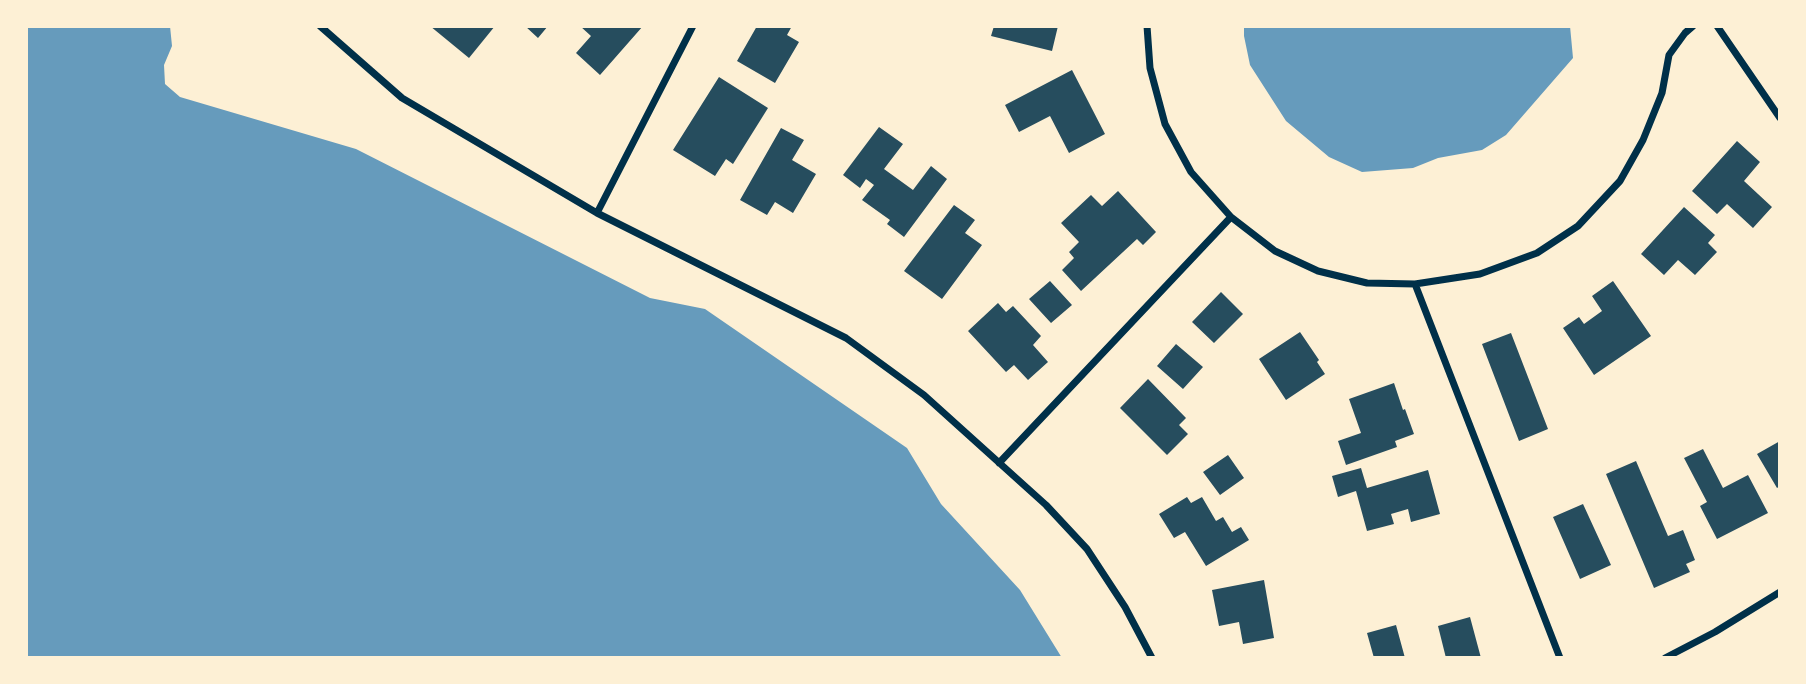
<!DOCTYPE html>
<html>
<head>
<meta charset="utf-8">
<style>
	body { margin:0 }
	#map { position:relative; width:1806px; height:684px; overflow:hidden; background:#fdf0d5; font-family:"Work Sans",sans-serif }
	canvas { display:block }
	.frame { position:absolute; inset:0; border:28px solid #fdf0d5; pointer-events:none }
</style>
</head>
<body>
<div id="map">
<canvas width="1806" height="684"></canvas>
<div class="frame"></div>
</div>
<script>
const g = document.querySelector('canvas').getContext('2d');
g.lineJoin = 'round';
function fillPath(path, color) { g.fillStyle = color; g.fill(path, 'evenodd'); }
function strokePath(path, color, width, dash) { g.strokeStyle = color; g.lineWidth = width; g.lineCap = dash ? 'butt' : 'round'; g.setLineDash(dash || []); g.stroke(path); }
const water = new Path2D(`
	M26,26H170L172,46L164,65L165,84L180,97L356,149L650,298L705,309L907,448L941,504L1020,590L1062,658H26Z
	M1244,26H1570L1573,58L1506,135L1482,150L1438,158L1413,168L1362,172L1329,157L1286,121L1250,65L1244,36Z`);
const building = new Path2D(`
	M430,26H495L469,58Z
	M525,26H548L538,38Z
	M580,26H643L600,75L576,53L591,36Z
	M757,26H792L787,35L799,42L775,83L737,61Z
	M994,26H1058L1052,51L991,36Z
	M1072,70L1105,134L1069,153L1050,116L1019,132L1005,105Z
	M719,77L768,108L733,164L726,159L715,176L673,150Z
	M879,127L903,144L884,169L913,190L931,166L947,179L904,237L887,224L890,220L862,200L874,185L866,179L860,188L843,175Z
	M781,128L804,140L792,160L816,174L793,213L775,202L767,215L740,200Z
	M1737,141L1760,162L1744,181L1772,207L1753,228L1727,204L1717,214L1692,191Z
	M1118,191L1156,232L1143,245L1137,239L1081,291L1062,270L1074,258L1069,252L1079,242L1061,223L1091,195L1102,206Z
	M954,205L975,220L965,233L982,245L942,299L904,271Z
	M1684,207L1715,235L1708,243L1717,252L1695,275L1678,260L1664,275L1641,254Z
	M1050,281L1072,305L1051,323L1029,299Z
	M1613,281L1651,336L1594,375L1563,328L1579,317L1584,324L1602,311L1592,296Z
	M1221,292L1243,314L1214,343L1192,322Z
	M998,303L1006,312L1013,306L1041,336L1033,345L1048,362L1028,380L1014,365L1006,372L968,331Z
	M1300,332L1319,360L1317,362L1325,374L1286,400L1259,359Z
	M1511,333L1548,429L1519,441L1482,344Z
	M1176,344L1203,367L1183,389L1157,366Z
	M1148,379L1186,418L1179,425L1188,434L1167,455L1120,408Z
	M1394,383L1403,410L1405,409L1414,434L1395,441L1397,447L1346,465L1338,441L1361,433L1349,399Z
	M1780,441V486L1777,488L1757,454Z
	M1703,449L1723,488L1748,475L1768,513L1717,539L1700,506L1707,502L1684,458Z
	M1228,455L1244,478L1220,495L1203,472Z
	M1636,461L1668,536L1683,530L1695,560L1686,564L1690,572L1654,588L1606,474Z
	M1361,468L1367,488L1428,470L1440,514L1411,522L1408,509L1391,514L1394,524L1367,531L1356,491L1338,497L1332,476Z
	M1187,497L1191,503L1202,497L1216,521L1223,517L1232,532L1241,527L1249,540L1206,566L1185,532L1174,538L1159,514Z
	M1583,504L1611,565L1580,579L1553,517Z
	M1264,580L1274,638L1243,644L1239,622L1219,626L1212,590Z
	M1470,617L1481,658H1446L1438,626Z
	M1396,625L1405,658H1374L1367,633Z`);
const minor = new Path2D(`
	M320,26L402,98L597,213L846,338L924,395L1046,505L1087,549L1125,607L1152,658
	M1147,26L1150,68L1165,124L1191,172L1231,217L1275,251L1318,271L1367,283L1415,284L1480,274L1537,253L1578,226L1620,181L1643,140L1662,93L1669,55L1685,33L1693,26
	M1717,26L1780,118
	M597,213L693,26
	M1415,284L1560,658
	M999,463L1231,217
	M1665,658L1715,632L1780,592`);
fillPath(water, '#669bbc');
fillPath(building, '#264d5e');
strokePath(minor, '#003049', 7);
</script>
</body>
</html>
